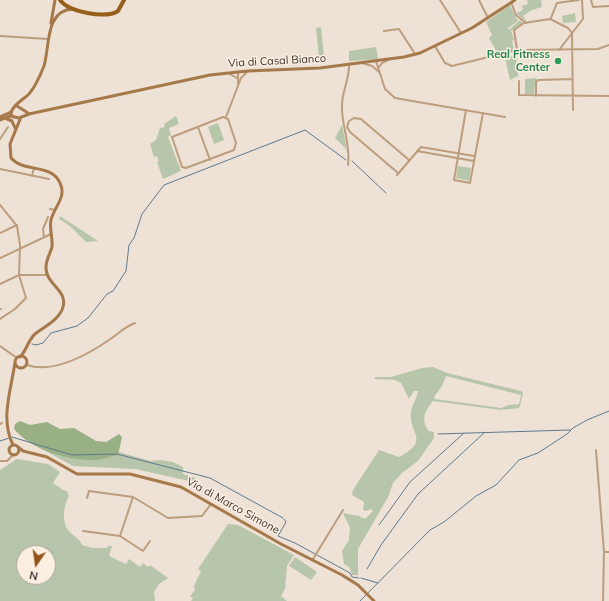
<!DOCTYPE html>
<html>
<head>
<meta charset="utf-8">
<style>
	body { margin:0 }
	#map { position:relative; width:609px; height:601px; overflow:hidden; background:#eee1d5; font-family:Mulish,sans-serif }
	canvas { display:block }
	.north { position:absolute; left:16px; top:545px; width:40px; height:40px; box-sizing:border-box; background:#fbefe2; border:1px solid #ada49a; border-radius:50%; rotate:193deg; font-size:11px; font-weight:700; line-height:16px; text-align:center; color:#38332e }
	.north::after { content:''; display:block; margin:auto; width:14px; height:18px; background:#93551a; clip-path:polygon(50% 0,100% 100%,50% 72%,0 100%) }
</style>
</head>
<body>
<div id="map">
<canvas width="609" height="601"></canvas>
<div class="north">N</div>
</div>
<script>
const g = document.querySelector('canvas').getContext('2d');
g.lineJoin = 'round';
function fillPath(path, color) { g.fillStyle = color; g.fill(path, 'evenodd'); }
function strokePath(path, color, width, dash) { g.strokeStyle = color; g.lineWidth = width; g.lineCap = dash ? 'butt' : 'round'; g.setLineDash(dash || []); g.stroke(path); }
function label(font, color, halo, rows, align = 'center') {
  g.font = font + ' Mulish,sans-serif'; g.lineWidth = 3; g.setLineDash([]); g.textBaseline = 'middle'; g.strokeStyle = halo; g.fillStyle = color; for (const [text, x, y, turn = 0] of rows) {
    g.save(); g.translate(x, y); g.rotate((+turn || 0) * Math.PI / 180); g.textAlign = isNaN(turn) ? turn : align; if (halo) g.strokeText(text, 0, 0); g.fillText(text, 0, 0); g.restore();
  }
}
const green = new Path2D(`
	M527,0H541L542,7L532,10L523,16L527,22L516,13L523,10L522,6L528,4Z
	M510,5L518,21L508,28L509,30L520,20L523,23L511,31L514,40L512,41L514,50L498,54L489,38L492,35L486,22Z
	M575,13L576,22L563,23L562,16Z
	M321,27L324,57H319L316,28Z
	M376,47L378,59L349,61V51Z
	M516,56L518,76L510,80L505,57Z
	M537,78L535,83L534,94H525V79Z
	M176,116L179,124L169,128L171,135L168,137L181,171L163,179L157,162L159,161L157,156L154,157L150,144L156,140L160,128L165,127L164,124Z
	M218,123L224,140L214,144L208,127Z
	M342,125L347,150L335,138Z
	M458,166L471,168L469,181L456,178Z
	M60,216L98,241L86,242L70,226L59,219Z
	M433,367L447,373L521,391L523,393L520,406L519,408L501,410L433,401C425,411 420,420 429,431L434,432V438L418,461L402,473L393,483L388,497L358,549V575H352L349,567L344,564L342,551L349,540L350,528L343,513L359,516L365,519L373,511L371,509L366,511L363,510L364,502L352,495L353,490L379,450L399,457C431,440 409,435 411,413C411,407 418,396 418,391H414L409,399L401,383L395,380L375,379V377H391L422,368ZM446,376L521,395L519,404L509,405L501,408L435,399L434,397L442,386Z
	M40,448L56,453L119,452L150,461L160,460L173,462L183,467V474L196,478L194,482L135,469L73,466Z
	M17,459L48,464L60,472L53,483L63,490L67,491L69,496C63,507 61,525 71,533C76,538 79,538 82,545L93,548H107L108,546H112L109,556L126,564L129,559L140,567L143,563L148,567L150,565L168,578L159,584L154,592L155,601H0V470ZM24,553H48V577H24Z
	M228,524L238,525L294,555L287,566L285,589L281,596L287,601H191L193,598L190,596L195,590L194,586L201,571L198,569Z
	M295,557L317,572L311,580L289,566Z`);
const forest = new Path2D(`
	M20,421L30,425L47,422L60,429L74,428L96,441L106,442L119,434L122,437L118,455C112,456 104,459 97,460C69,461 33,451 14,429L15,424Z`);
const stream = new Path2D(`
	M352,161L386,193
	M32,344L36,345L43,343L51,333L77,326L88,318L107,294L113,291L126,271L129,245L134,238L142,214L164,185L305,130L346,160
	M438,434L570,430
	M12,437L72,455L117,454L210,478L283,518
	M0,441L9,438
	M284,519L286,522L278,536L295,543L350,573L352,577L359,578
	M379,525L410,482L464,433
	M367,569L381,545L418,494L485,432
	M361,578L378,583
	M360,601L430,530L444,522L476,496L496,485L519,460L538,453L567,434L573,428L587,420L609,411`);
const street = new Path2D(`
	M440,0L461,33
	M479,0L488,18
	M591,0L593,7L609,6
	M511,2L516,15L526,23
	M551,18L557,3L579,0
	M550,19L568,28L572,33L573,110
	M384,31L399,29L415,54
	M0,36L48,39
	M435,46L445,63L452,66L517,50L598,49L609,45
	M517,50L514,30L524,23L550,19
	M559,50L583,19L582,0
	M376,61L385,89L395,98L505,117
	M362,63L372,66L379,72
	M379,67L382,63L388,60
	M238,73V84
	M230,74L237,78
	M519,81V95L609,96
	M536,96V82L538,80L573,79
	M466,110L454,180L470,183L483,113
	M223,117L228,119L236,143L234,150L186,168L182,167L172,137Z
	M226,117L241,78L247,72
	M198,127L210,160
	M0,139L8,127
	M417,151L474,161
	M348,165C351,144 341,125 342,105C342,91 350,78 349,64
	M0,169L49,179
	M398,173L350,132L347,127L349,121L354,118L361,119L409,160
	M397,175L421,147L474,156
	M32,176L34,168
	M0,205L17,226L20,245L19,275L26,298L15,309L0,319
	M50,209L55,210
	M0,233L17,225
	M44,237L43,229L48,217
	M0,258L51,234
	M0,284L19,275H47
	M0,309H1
	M0,346L17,358
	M27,365C54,374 87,355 109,340C118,334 124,327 135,323
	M0,424L2,423
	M596,450L604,552L603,601
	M0,461H7L14,454
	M87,498L89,491L133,497
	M83,531L120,536
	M150,541L143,551L120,536L133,497L168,518L202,516L211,504
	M604,552H609
	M313,559L343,510`);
const secondary = new Path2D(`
	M51,23L55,0
	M17,106L28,113
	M0,117L11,112
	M13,117L11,114C11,106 24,99 29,94C36,86 40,76 44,66C50,46 45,10 73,9
	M5,118L12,121L15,128
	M0,120L10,116L19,118L29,114L210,75L248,71L320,68L404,57L420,53L472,28L515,0
	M15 362a6 6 0 1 1 12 0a6 6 0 1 1-12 0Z
	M20,357C27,350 28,340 35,334C44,327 60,319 63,307C68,290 45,284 46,267C46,260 50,254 52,247C53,238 49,229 51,220C54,207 67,197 60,183C51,163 24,173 11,158L10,144L21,117
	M13,445C0,419 11,391 15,362
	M9 450a5 5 0 1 1 10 0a5 5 0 1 1-10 0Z
	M18,447L23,451L47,457L77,474H130L181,487L281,544L342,575L358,585L374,601`);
const primary = new Path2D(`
	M60,0C68,12 106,19 118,11L124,0`);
const markers = [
	[558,61,4,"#2e9e5b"]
];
const leisureNames = [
	["Real Fitness",550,55],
	["Center",550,68]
];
const streetNames = [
	["Via di Casal Bianco",277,61,-3],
	["Via di Marco Simone",233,506,29]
];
fillPath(green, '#b7c6aa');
fillPath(forest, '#99af84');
strokePath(stream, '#5d7a8e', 1);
strokePath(street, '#bc9d7e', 2);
strokePath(secondary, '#a6794a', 3);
strokePath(primary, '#965f1b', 4);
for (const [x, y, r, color] of markers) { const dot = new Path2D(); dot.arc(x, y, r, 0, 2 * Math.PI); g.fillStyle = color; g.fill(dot); strokePath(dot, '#fbefe2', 1.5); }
label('bold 11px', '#27864d', '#fbefe2', leisureNames, 'right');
label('11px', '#38332e', '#fbefe2', streetNames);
</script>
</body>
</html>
